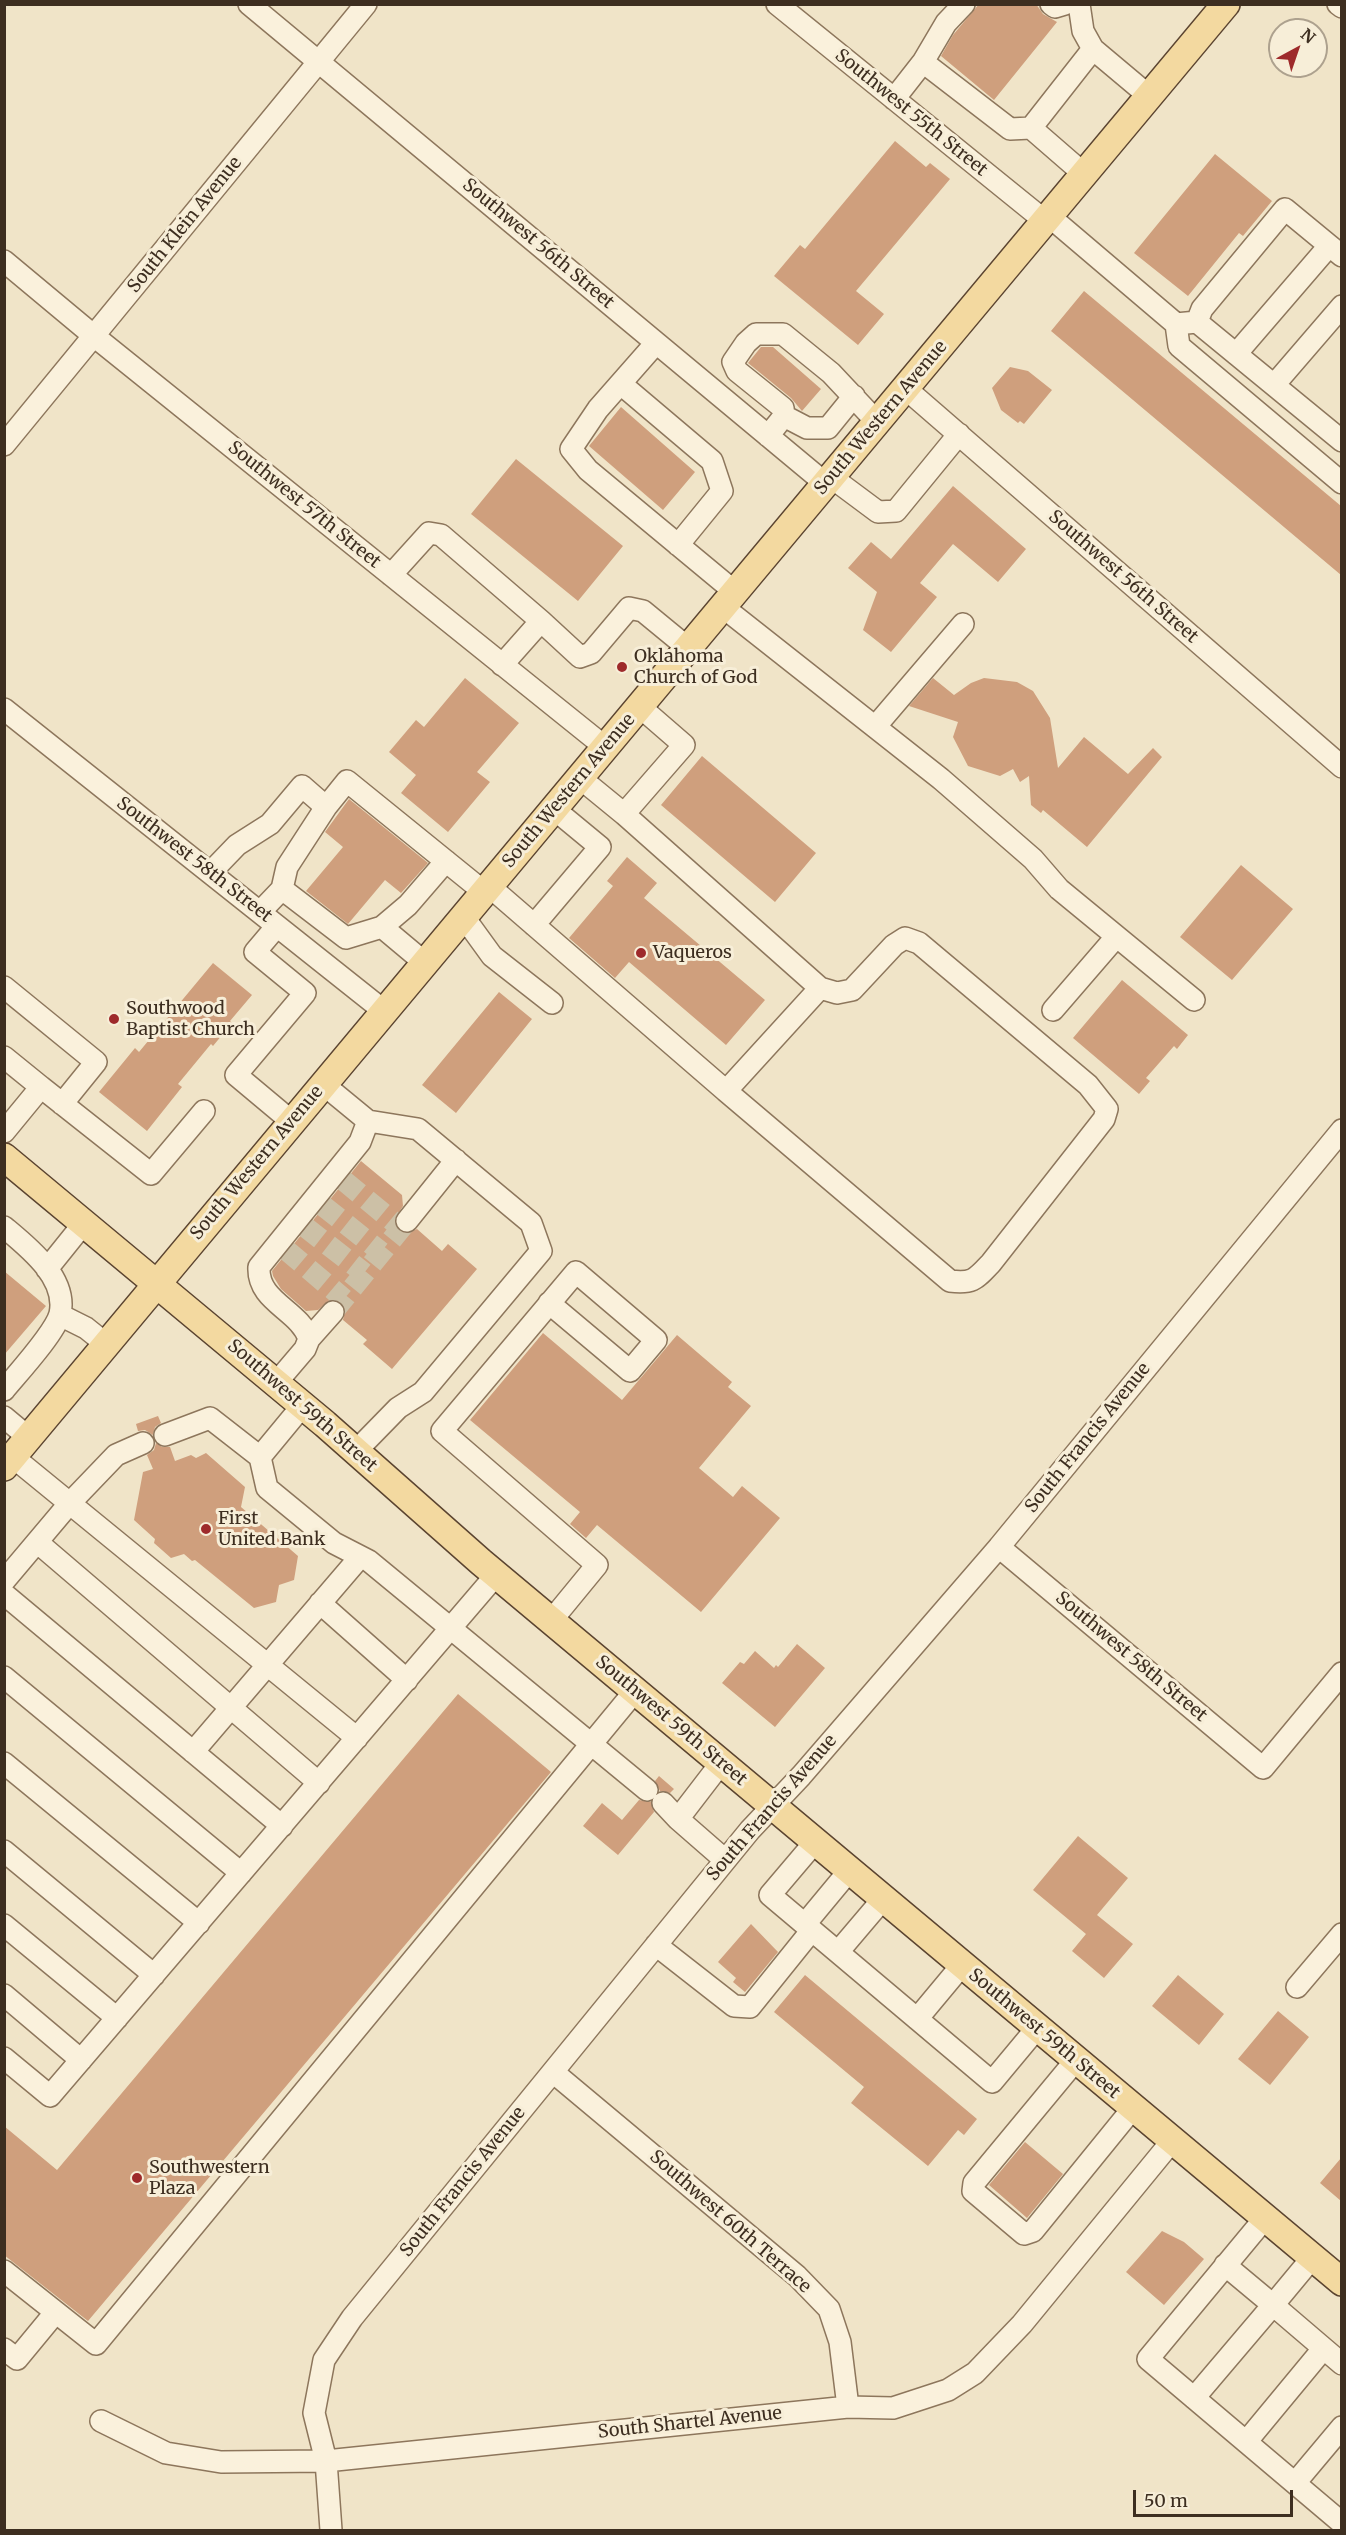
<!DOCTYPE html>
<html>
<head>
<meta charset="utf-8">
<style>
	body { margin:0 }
	#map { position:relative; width:1346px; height:2535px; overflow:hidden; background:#f0e4c8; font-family:Merriweather,serif }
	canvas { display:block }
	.frame { position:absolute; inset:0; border:6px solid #3d2e20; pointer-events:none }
	.north { position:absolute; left:1268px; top:18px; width:60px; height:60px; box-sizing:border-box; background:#f7eed8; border:2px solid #ada18e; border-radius:50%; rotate:40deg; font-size:16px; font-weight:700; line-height:24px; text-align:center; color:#3d2e20 }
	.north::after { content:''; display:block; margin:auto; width:21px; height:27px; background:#9e2a2b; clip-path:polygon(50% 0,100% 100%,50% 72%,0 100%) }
	.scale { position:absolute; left:1133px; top:2490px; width:160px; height:27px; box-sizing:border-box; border:3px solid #3d2e20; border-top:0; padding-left:8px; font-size:18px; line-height:21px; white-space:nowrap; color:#3d2e20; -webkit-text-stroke:4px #f7eed8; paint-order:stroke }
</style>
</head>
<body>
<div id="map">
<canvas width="1346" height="2535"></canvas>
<div class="frame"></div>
<div class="north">N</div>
<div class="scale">50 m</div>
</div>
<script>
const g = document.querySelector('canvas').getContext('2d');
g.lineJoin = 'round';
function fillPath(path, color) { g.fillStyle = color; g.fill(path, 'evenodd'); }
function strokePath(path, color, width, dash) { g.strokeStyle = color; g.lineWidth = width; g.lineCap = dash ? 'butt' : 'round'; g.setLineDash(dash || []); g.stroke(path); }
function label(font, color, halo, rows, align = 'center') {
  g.font = font + ' Merriweather,serif'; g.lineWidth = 6; g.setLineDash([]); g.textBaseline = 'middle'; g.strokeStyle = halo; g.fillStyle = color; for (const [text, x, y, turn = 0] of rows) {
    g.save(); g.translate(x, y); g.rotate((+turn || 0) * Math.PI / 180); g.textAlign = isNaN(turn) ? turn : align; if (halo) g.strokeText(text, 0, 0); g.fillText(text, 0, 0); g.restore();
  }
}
const building = new Path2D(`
	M979,4H1036L1043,14L1057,22L994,100L941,56L953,35Z
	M895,141L926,167L930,163L950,179L856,291L884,314L858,345L774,276L800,245L805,249Z
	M1215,154L1272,201L1243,236L1239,233L1188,296L1134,253Z
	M1084,291L1341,506V575L1051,331Z
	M761,347H773L821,389L802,411L791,398L748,363Z
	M1010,367L1028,371L1052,390L1024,424L1020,421L1018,423L1001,410L992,388Z
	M621,407L695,472L663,510L589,446Z
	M516,459L623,546L578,601L471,514Z
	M953,486L1026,549L998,582L953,544L920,583L937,597L891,652L863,630L877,592L848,568L871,542L891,559Z
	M465,678L519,723L477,772L490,782L448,832L401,793L416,775L389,752L416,720L424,727Z
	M933,678L954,695L971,683L984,678L1017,682L1033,691L1050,718L1058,768L1084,737L1128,774L1153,748L1162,757L1087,847L1043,810L1041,813L1031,805L1029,776L1020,782L1013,769L1000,776L968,766L953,737L958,722L909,706Z
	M702,756L816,853L775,902L661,805Z
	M349,799L428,863L401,893L385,880L348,924L306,891L343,847L325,832Z
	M627,857L657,883L644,898L765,1000L726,1045L629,962L615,978L569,938L613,886L607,881Z
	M1241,865L1293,909L1232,980L1180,937Z
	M213,963L252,995L230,1021L232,1023L213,1046L211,1044L178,1084L182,1087L147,1131L99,1092L135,1048L139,1052Z
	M1122,980L1188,1035L1177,1049L1174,1046L1146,1078L1150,1081L1139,1094L1073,1038Z
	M499,992L532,1019L456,1113L422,1085Z
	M361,1161L402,1195L403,1206L394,1220L399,1231L406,1234L417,1229L442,1251L448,1244L477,1269L392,1369L363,1344L367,1340L343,1320L345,1309L341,1302L330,1300L318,1310L306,1311L281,1289L273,1276L272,1271Z
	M4,1271L46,1306L4,1355Z
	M543,1333L622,1400L677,1335L732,1382L728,1387L751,1406L699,1468L733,1497L742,1486L780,1518L701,1612L597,1525L586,1538L570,1524L580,1512L470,1420Z
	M158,1416L161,1423L155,1427L153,1435L145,1430L138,1431L136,1424Z
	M156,1443L162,1447H170L175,1461L191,1455L196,1458L206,1453L245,1487L241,1507L298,1556L294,1580L279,1585L276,1602L254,1608L195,1560L192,1561L184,1554L171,1558L154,1543L155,1539L134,1520L143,1472L153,1469L147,1455L154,1450Z
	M797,1644L825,1668L775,1727L722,1683L740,1662L744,1664L755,1651L774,1668L776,1665L778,1667Z
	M458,1694L551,1772L88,2321L4,2255V2126L57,2170Z
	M659,1776L674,1789L670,1793L660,1791L655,1781Z
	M639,1800L651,1802L654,1812L618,1855L583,1826L602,1803L622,1820Z
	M1078,1836L1128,1878L1097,1915L1133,1944L1104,1978L1072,1951L1086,1934L1033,1890Z
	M751,1924L778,1952L745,1992L733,1982L736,1978L718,1962Z
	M805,1975L977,2119L964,2135L958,2130L928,2166L851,2103L864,2087L774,2012Z
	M1178,1975L1224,2014L1199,2045L1152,2006Z
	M1278,2011L1309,2037L1270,2085L1238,2059Z
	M1025,2142L1063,2174L1027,2218L989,2185Z
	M1341,2158V2201L1320,2183Z
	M1162,2231L1184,2242L1204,2259L1164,2305L1126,2272Z`);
const minorTunnel = new Path2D(`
	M343,1180L401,1228
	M322,1205L381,1252
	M304,1226L364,1273
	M285,1249L344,1299
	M333,1312L407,1221`);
const minor = new Path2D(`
	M249,4L826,484
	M777,4L1045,221
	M1051,4L1055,7L1065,4
	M1338,4L1342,7
	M1093,49L1149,96
	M923,62L946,23L964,4
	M894,99L923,62L1010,129L1031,128L1093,49L1083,31L1079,4
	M1031,128L1084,174
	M1049,216L1176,324L1197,322L1342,441
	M4,261L94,336L605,747
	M1197,322L1202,309L1285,209L1342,256
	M1176,324L1179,346L1342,483
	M656,343L598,409L571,449L588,470L735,592
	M1236,354L1329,246
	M621,384L712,461L722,491L678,545
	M1274,385L1342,306
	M905,388L1342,767
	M784,416L807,428H828L854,396
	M768,436L784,416L783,408L737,371L733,362L746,343L756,334H783L831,373L877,422
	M4,445L366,4
	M831,477L878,512L896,511L959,434
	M391,575L429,533L441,535L541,621L502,665
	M723,607L941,779L1033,859L1059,889L1194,1000
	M541,621L580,657L591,653L629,608L643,611L688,648
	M4,709L384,1011
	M875,727L963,624
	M580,778L624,814L684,745L639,706
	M211,872L237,845L270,824L302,786L326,807L347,781L484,892
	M489,886L726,1091L820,988L624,814
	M282,889L346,938L382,927L408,905L446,861
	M260,912L282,889L287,867L326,807
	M463,916L492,956L552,1003
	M534,925L600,847L554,809
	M277,926L255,952L305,993L236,1075L291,1121
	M382,927L425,963
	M4,987L96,1062L62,1104
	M1053,1010L1116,937
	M4,1057L41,1087L4,1132
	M323,1084L368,1121L418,1129L531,1223L541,1251L423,1392L398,1408L356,1451
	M41,1087L151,1174L204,1111
	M726,1091L950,1281C973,1284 976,1279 991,1263L1104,1119L1107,1109L1088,1085L919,943L905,938L894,945L852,990L837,993L820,988
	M407,1221L456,1160
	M4,1227C28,1247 68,1278 60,1314C55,1333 18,1373 4,1390
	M47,1269L84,1223
	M549,1303L630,1371L656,1340L576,1272L442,1431L597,1565L551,1621
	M60,1315L86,1328L106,1344
	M309,1339L333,1312
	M276,1383L305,1349L309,1339C300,1310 257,1302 259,1267L360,1142L368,1121
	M4,1417L28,1437
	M165,1435L210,1418L260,1457L267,1488L334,1543L369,1561L647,1790
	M13,1457L357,1738
	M260,1457L303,1405
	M37,1542L319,1783
	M999,1547L1263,1768L1342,1673
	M4,1581L69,1504L116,1455L143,1443
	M4,1594L282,1826
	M320,1603L407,1680
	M4,1677L241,1873
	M193,1752L360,1557
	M4,1763L199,1923
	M663,1803L678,1819L725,1860
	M678,1819L721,1763
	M815,1842L770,1895L992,2082L1037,2028
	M4,1851L154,1975
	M805,1924L849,1871
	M4,1925L117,2018
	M656,1945L734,2006L750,2007L812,1930
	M838,1952L883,1899
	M1297,1987L1342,1934
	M4,1995L81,2060
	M917,2019L962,1965
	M4,2058L50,2096L496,1575
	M1076,2060L974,2183L973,2191L1024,2234L1033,2231L1133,2108
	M553,2072L797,2276L829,2309L840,2342L848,2407
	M1265,2218L1148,2359L1342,2523
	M1312,2258L1273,2305L1342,2364
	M4,2271L96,2344L635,1691
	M4,2349L17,2359L55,2313
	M1194,2398L1273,2305L1225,2265
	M101,2421L166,2453L221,2462L326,2461L848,2407L893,2408L948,2390L975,2373L1022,2324L1172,2141
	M1246,2442L1323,2349
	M1295,2483L1342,2427
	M331,2530L326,2461L314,2413L324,2360L352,2318L750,1830L801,1776L999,1547L1342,1130`);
const major = new Path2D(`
	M4,1157L325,1424L481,1562L1342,2282
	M4,1467L1226,4`);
const markers = [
	[622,667,6,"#9e2a2b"],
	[641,953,6,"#9e2a2b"],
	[114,1019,6,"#9e2a2b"],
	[206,1529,6,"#9e2a2b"],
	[137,2178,6,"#9e2a2b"]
];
const streetNames = [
	["Southwest 55th Street",911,113,39],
	["South Klein Avenue",185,225,-51],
	["Southwest 56th Street",538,244,40],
	["South Western Avenue",881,418,-50],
	["Southwest 57th Street",304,505,39],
	["Southwest 56th Street",1123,577,41],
	["South Western Avenue",569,791,-50],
	["Southwest 58th Street",194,860,38],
	["South Western Avenue",257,1163,-50],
	["Southwest 59th Street",302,1406,41],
	["South Francis Avenue",1088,1438,-51],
	["Southwest 58th Street",1131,1657,40],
	["Southwest 59th Street",671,1721,40],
	["South Francis Avenue",772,1808,-49],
	["Southwest 59th Street",1044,2034,40],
	["South Francis Avenue",463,2182,-51],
	["Southwest 60th Terrace",730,2222,41],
	["South Shartel Avenue",690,2423,-6]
];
const poiNames = [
	["Oklahoma",634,657],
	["Church of God",634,678],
	["Vaqueros",653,953],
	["Southwood",126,1009],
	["Baptist Church",126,1030],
	["First",218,1519],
	["United Bank",218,1540],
	["Southwestern",149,2168],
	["Plaza",149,2189]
];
fillPath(building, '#cf9f7d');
strokePath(minorTunnel, '#ccc0a6', 21, [21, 10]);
strokePath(minor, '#8d765c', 24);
strokePath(major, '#5b4430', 30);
strokePath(minor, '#faf1dc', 21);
strokePath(major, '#f3d9a0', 27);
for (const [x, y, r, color] of markers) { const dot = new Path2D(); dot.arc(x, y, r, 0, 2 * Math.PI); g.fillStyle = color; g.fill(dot); strokePath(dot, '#f7eed8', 2); }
label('18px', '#3d2e20', '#f7eed8', streetNames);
label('18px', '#3d2e20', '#f7eed8', poiNames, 'left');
</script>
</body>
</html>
